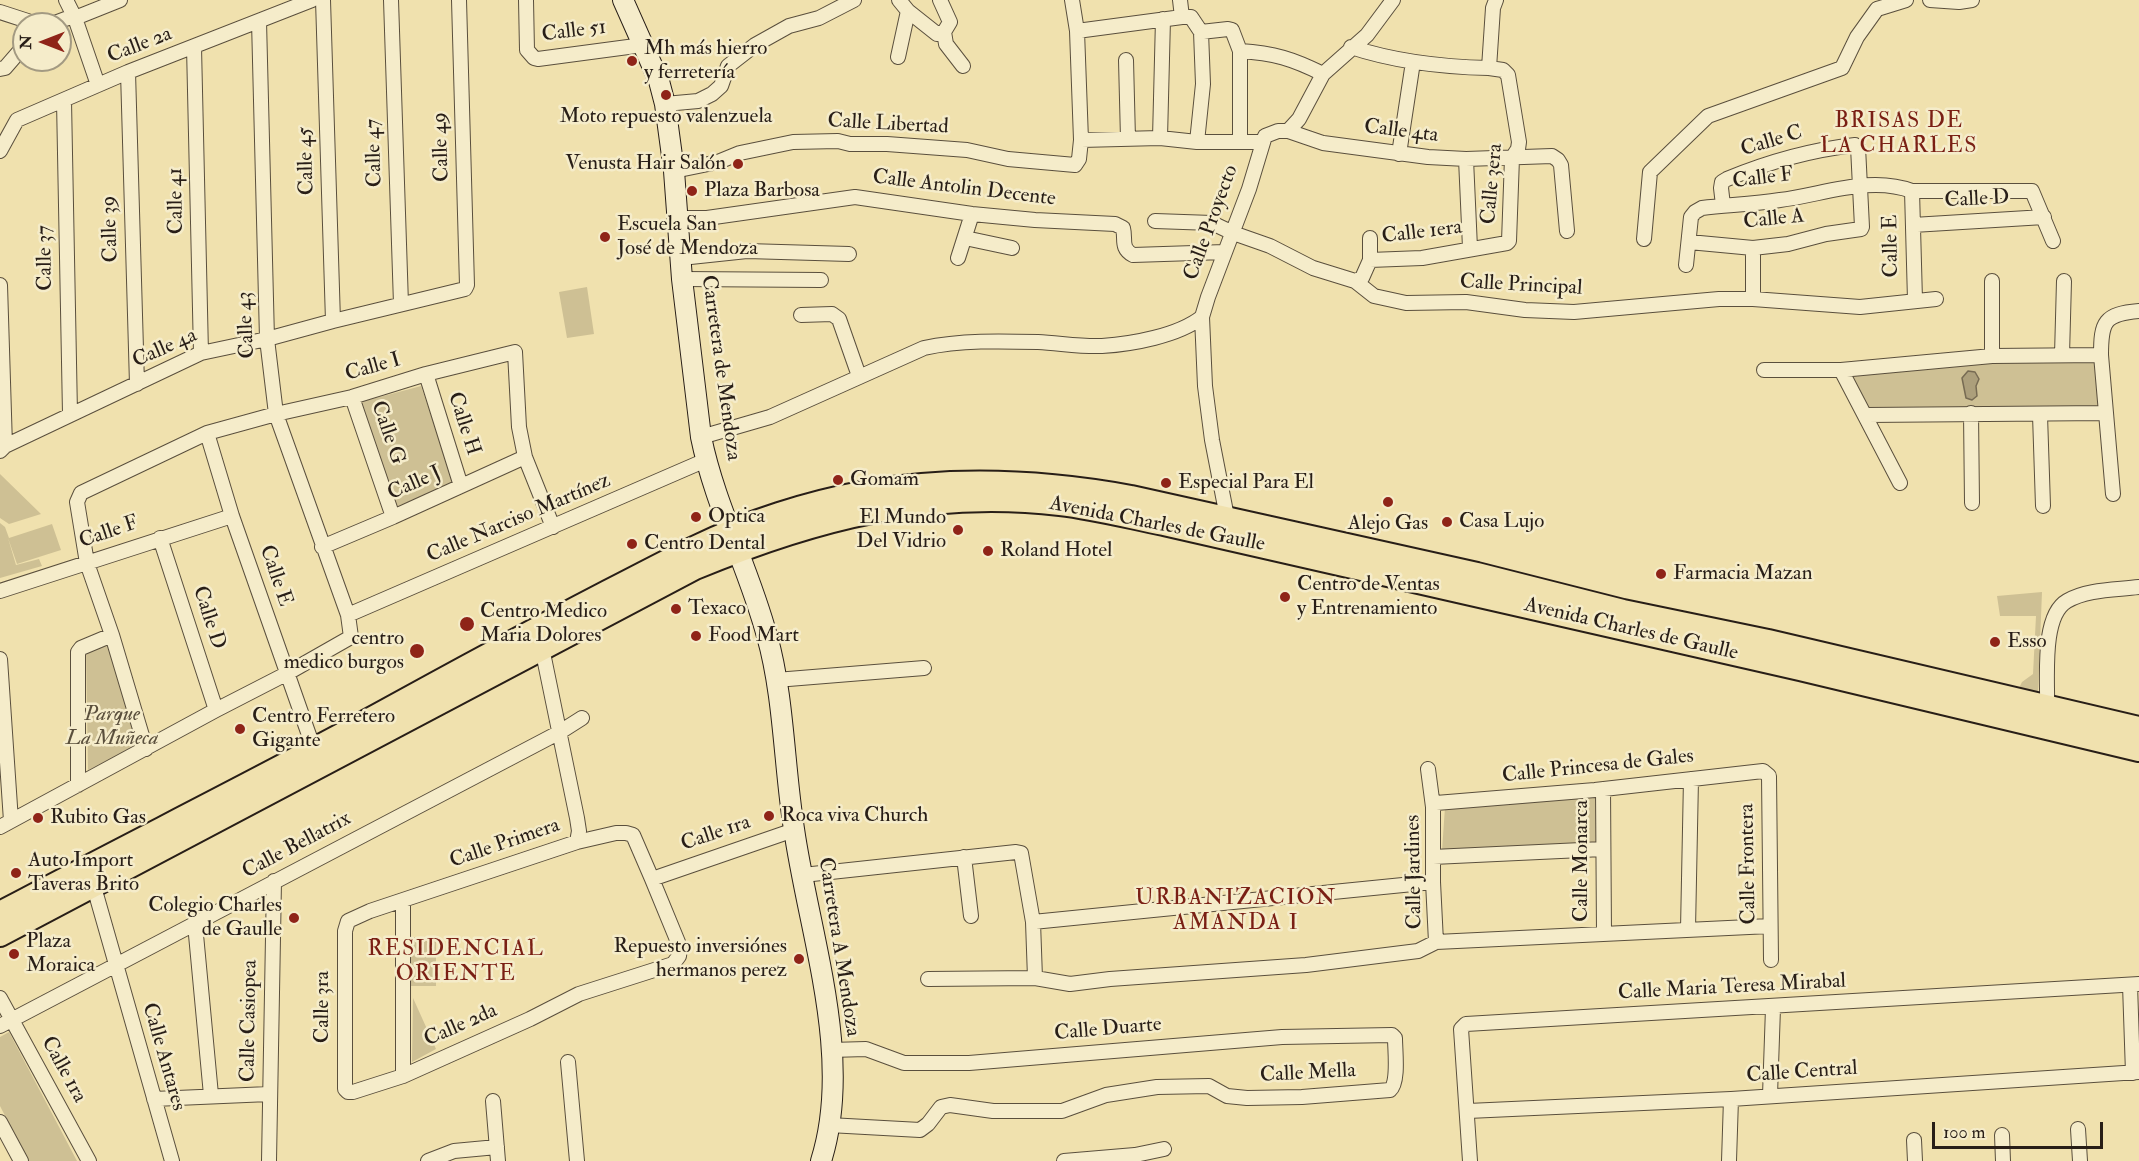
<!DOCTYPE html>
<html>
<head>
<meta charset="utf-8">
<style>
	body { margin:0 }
	#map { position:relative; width:2139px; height:1161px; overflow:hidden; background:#f0e1ae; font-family:"IM FELL Double Pica",serif }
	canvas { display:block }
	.north { position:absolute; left:12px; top:12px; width:60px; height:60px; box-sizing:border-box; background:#f5ecca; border:2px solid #a39a82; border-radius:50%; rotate:270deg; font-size:16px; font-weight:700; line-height:24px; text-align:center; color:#281e17 }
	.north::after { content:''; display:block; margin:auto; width:21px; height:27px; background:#8f2418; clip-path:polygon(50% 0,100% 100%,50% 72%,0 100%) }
	.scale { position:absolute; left:1932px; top:1122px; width:171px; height:27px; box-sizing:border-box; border:3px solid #281e17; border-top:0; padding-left:8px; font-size:18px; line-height:21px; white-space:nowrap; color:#281e17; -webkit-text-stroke:4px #f5ecca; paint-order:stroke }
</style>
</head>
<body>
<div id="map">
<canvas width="2139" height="1161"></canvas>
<div class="north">N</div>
<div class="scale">100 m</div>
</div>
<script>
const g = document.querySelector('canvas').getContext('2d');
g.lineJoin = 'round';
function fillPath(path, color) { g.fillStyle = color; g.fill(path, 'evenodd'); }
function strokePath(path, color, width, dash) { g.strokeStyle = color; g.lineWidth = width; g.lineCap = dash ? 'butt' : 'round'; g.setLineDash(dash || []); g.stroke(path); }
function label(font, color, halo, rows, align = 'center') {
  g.font = font + ' "IM FELL Double Pica",serif'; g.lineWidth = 5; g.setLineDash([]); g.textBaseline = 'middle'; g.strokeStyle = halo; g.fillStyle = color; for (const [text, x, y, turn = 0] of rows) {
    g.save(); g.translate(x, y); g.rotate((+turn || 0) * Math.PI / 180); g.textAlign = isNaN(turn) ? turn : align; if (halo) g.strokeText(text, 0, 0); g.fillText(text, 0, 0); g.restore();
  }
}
const green = new Path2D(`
	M587,287L594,334L567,338L559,292Z
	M2096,362L2100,403L2095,407L1868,411L1850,376L1854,372L1965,363Z
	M421,386L454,484L395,507L361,402Z
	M0,474L41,514L9,524L0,518Z
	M0,523L5,527L9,538L52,524L61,550L17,564L8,538L16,565L39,559L42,566L0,578Z
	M2042,592L2038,693L2018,690L2022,682L2033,674L2036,616H2000L1997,596Z
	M110,640L143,743L88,770L86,650Z
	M1597,793L1599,846L1442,851L1445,807Z
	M411,937H436V986H410Z
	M413,998L436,1049L412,1062Z
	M9,1032L77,1161H28L0,1106V1037Z`);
const water = new Path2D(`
	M1968,371L1975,372L1979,379L1976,386L1977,396L1972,400L1966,398L1962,378Z`);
const street = new Path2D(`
	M66,0L75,18L98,85
	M323,0L333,321
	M391,0L401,304
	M526,0L527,50L534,58L538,59L643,45
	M899,0L908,11L937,34L944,32L950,22L940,0
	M1180,0L1182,17H1191L1201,32
	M1930,0L1959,2L1972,0
	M0,12L37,24
	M52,24L68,18H75L120,0
	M1077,31L1182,17
	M944,32L946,44L963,66
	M194,47L201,353
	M1351,47C1396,62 1442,67 1489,68
	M1240,51C1274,53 1293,59 1323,74
	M898,57L908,11
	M1126,60L1128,139
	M0,69L5,68L24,46
	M128,72L137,384
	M64,101L70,414
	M665,104L698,101L712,94L721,86L728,66L755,45L789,26L819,18L854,0
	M1288,131L1323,143L1428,157L1466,159L1552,156L1558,160L1561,165L1567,231
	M1160,138L1163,19
	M1081,140L1160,138L1197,142H1262
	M1197,142L1203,84L1201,32L1228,29L1232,30L1240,51V142
	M0,151L17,120L128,72L312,0
	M1399,154L1413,62
	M1466,159L1470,248
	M674,171L718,162L740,153L793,142L838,141L850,144H887L967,150L1008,159L1075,165L1079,159L1081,140L1077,31L1072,0
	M1912,191L1915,300
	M677,218H707L855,197L972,214L1035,220L1115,224L1123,228C1126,239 1120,248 1133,255L1225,252
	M1155,221L1212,223L1233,233L1270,246L1313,268L1355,281L1374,296L1406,303L1466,302L1525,310L1574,312L1719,299H1753L1860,307L1936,299
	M1913,225L2044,217
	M965,238L1012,248
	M1644,239L1650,172L1708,116L1842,68L1857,37L1877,9L1906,0
	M1689,242L1753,248L1788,244L1826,234L1861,229L1862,227L1858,147L1855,145C1810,150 1768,162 1727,179L1722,182L1721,188L1723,205
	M681,258L747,251L849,254
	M958,258L972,214
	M1370,260V238
	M1686,265L1691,217L1695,212L1702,208C1728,205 1754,204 1780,200C1822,195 1870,175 1912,191H2032L2053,241
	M682,279L821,280
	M1355,281L1362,278L1370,260L1422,258L1507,243L1509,241L1512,158L1518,149L1519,142L1508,75L1503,70L1489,68L1493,8L1496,0
	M0,285L5,446
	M1753,299V248
	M801,315L832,314L839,319L859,376
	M2062,355L2064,281
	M1992,356V281
	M1764,370H1841L1992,356L2101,355
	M1841,370L1900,483
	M426,374L461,486
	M352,397L393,517
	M1971,413L1972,503
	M1867,415L2106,413
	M2040,415L2043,506
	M207,433L232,516L316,755
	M701,437L770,417L924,348C960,340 1001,341 1038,342C1059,343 1081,347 1102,346C1132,344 1178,336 1202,317
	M0,451L5,446L201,353L267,339L333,321L465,289L467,285L459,0
	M2113,494L2101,355C2101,322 2104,314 2139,311
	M1227,517L1212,440L1205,386L1202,317L1208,297L1249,189L1265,136L1278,131H1288L1299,119L1323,74L1367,35L1393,0
	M160,538L216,710
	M322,547L393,517L525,457
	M0,591L232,516
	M348,615L706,460
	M542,648L577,818L579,831L577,842
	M0,659L11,821
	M776,680L924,668
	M2047,707C2048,680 2041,616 2067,601C2087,589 2116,590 2139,587
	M146,749L112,635L87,563L77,502L81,493L207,433L276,414L352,397L426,374L515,352L519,427L525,457L553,527
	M1428,769L1433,807
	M78,785V652L81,648L112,635
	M1603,789L1604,933
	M0,827L216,710L286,674L351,637L348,615L276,414L267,339L259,21
	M616,833H626L633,835L652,879L680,947L679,956L673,964L579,994L530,1019L403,1076L353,1092H348L345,1089V931L348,921L370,911L577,842Z
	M964,857L971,916
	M1433,857L1603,849
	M803,875L1016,852L1021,853L1033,922L1035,978
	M652,879L794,830
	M92,880L172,1161
	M1033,922L1433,882
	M195,924L211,1095
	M1688,929L1691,779
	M1436,942L1433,882V807L1436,803L1595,790L1763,771L1769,776L1771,960
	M928,979L1035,978L1070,984L1110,979L1306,965L1418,951L1436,942L1770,926
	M2130,985L2133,1073
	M0,998L89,1161
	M0,1026L560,732L582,718
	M568,1062L577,1161
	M403,1076V901
	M1770,1095L1773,1008
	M154,1099L269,1094
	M493,1101L498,1161
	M1468,1111L1731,1099L2139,1072
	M0,1122L21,1161
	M829,1125L920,1130L928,1124L941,1107L950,1105L993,1111H1062L1106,1095L1157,1087L1209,1086L1227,1096L1247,1098L1302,1097L1390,1090C1399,1082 1395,1051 1395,1038L1392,1035L1282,1037L969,1063H904L866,1049L831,1050
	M2078,1129L2080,1161
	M2002,1135L2003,1161
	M1914,1140L1915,1161
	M269,1161L274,881
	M428,1161L454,1151L497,1147
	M1064,1161L1135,1155L1164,1149
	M1470,1161L1461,1029L1466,1024L2139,984
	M1729,1161L1731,1099`);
const secondary = new Path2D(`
	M623,0L659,81L665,104L674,171L682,279L701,437C715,506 749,568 767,636C784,696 784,766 794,829C809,934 854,1057 821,1161`);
const primary = new Path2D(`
	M0,913C126,846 253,783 378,715C454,673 530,632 607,592C637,577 666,561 696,547C747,522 810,502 866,492C953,477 1044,481 1131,497L1477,574L1623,611L1768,641L2139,728
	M0,935L695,568C816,518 928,489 1060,504C1095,508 1129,517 1164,524L1800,669L2139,750`);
const markers = [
	[632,61,6,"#8f2418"],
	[666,95,6,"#8f2418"],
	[738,164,6,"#8f2418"],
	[692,191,6,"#8f2418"],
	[605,237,6,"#8f2418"],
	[838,480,6,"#8f2418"],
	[1166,483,6,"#8f2418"],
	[1388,502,6,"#8f2418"],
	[696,517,6,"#8f2418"],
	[1447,522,6,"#8f2418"],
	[958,530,6,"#8f2418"],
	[632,544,6,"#8f2418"],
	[988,551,6,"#8f2418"],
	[1661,574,6,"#8f2418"],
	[1285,597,6,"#8f2418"],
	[676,609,6,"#8f2418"],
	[467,624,8,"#8f2418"],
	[696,636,6,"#8f2418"],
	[1995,642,6,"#8f2418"],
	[417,651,8,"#8f2418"],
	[240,729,6,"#8f2418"],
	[769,816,6,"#8f2418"],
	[38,818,6,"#8f2418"],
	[16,873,6,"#8f2418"],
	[294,918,6,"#8f2418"],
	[14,954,6,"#8f2418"],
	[799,959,6,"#8f2418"]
];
const streetNames = [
	["Calle 51",574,32,-7],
	["Calle 2a",140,46,-21],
	["Calle Libertad",888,125,3],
	["Calle 4ta",1401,132,7],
	["Calle C",1772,142,-17],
	["Calle 49",442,147,-92],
	["Calle 47",375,153,-92],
	["Calle 45",307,161,-92],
	["Calle F",1763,179,-7],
	["Calle 3era",1493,184,-85],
	["Calle Antolin Decente",964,189,7],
	["Calle D",1977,200,-3],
	["Calle 41",177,201,-91],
	["Calle A",1774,220,-6],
	["Calle Proyecto",1212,223,-70],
	["Calle 39",111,229,-92],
	["Calle 1era",1422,233,-7],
	["Calle E",1892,246,-91],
	["Calle 37",46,258,-91],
	["Calle Principal",1521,286,3],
	["Calle 43",247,325,-93],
	["Calle 4a",165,349,-24],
	["Calle I",373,368,-16],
	["Carretera de Mendoza",720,368,82],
	["Calle H",463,424,72],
	["Calle G",387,433,71],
	["Calle J",415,484,-24],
	["Calle Narciso Martínez",519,519,-23],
	["Avenida Charles de Gaulle",1157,525,11],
	["Calle F",109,533,-19],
	["Calle E",275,576,71],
	["Calle D",208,618,72],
	["Avenida Charles de Gaulle",1631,630,13],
	["Calle Princesa de Gales",1598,767,-6],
	["Calle 1ra",716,834,-19],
	["Calle Primera",505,844,-19],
	["Calle Bellatrix",297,846,-28],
	["Calle Monarca",1582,861,-90],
	["Calle Frontera",1749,864,-91],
	["Calle Jardines",1415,872,-91],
	["Carretera A Mendoza",838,947,81],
	["Calle Maria Teresa Mirabal",1732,988,-3],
	["Calle 3ra",323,1007,-90],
	["Calle Casiopea",250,1021,-89],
	["Calle 2da",461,1026,-24],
	["Calle Duarte",1108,1030,-5],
	["Calle Antares",163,1057,74],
	["Calle 1ra",63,1070,61],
	["Calle Central",1802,1073,-4],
	["Calle Mella",1308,1074,-3]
];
const poiNames = [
	["Mh más hierro",644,49],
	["y ferretería",644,73],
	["Moto repuesto valenzuela",666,117,"center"],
	["Venusta Hair Salón",726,164,"right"],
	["Plaza Barbosa",704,191],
	["Escuela San",617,225],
	["José de Mendoza",617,249],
	["Gomam",850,480],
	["Especial Para El",1178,483],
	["Optica",708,517],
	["El Mundo",946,518,"right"],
	["Del Vidrio",946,542,"right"],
	["Casa Lujo",1459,522],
	["Alejo Gas",1388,524,"center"],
	["Centro Dental",644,544],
	["Roland Hotel",1000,551],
	["Farmacia Mazan",1673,574],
	["Centro de Ventas",1297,585],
	["y Entrenamiento",1297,609],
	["Texaco",688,609],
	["Centro Medico",480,612],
	["Maria Dolores",480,636],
	["Food Mart",708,636],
	["centro",404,639,"right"],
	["medico burgos",404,663,"right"],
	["Esso",2007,642],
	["Centro Ferretero",252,717],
	["Gigante",252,741],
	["Roca viva Church",781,816],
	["Rubito Gas",50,818],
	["Auto Import",28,861],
	["Taveras Brito",28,885],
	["Colegio Charles",282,906,"right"],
	["de Gaulle",282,930,"right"],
	["Plaza",26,942],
	["Moraica",26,966],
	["Repuesto inversiónes",787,947,"right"],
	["hermanos perez",787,971,"right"]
];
const parkNames = [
	["Parque",112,715],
	["La Muñeca",112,739]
];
const neighbourhoodNames = [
	["BRISAS DE",1899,122],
	["LA CHARLES",1899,147],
	["URBANIZACION",1236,899],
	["AMANDA I",1236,924],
	["RESIDENCIAL",456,950],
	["ORIENTE",456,975]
];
fillPath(green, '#cec094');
fillPath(water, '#ac9f7b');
strokePath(water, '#776b53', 1.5);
strokePath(street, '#5a4f3d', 16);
strokePath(secondary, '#281e17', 22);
strokePath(primary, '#281e17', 26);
strokePath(street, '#f5ecca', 14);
strokePath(secondary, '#f5ecca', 20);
strokePath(primary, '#f0e1ae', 22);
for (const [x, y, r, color] of markers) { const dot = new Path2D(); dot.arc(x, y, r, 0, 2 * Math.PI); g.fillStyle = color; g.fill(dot); strokePath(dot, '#f5ecca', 2); }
label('21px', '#281e17', '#f5ecca', streetNames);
label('21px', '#281e17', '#f5ecca', poiNames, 'left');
label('italic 21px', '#5a4f3c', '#f5ecca', parkNames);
g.letterSpacing = '1.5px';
label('22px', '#7a1f14', '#f5ecca', neighbourhoodNames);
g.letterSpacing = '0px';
</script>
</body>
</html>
